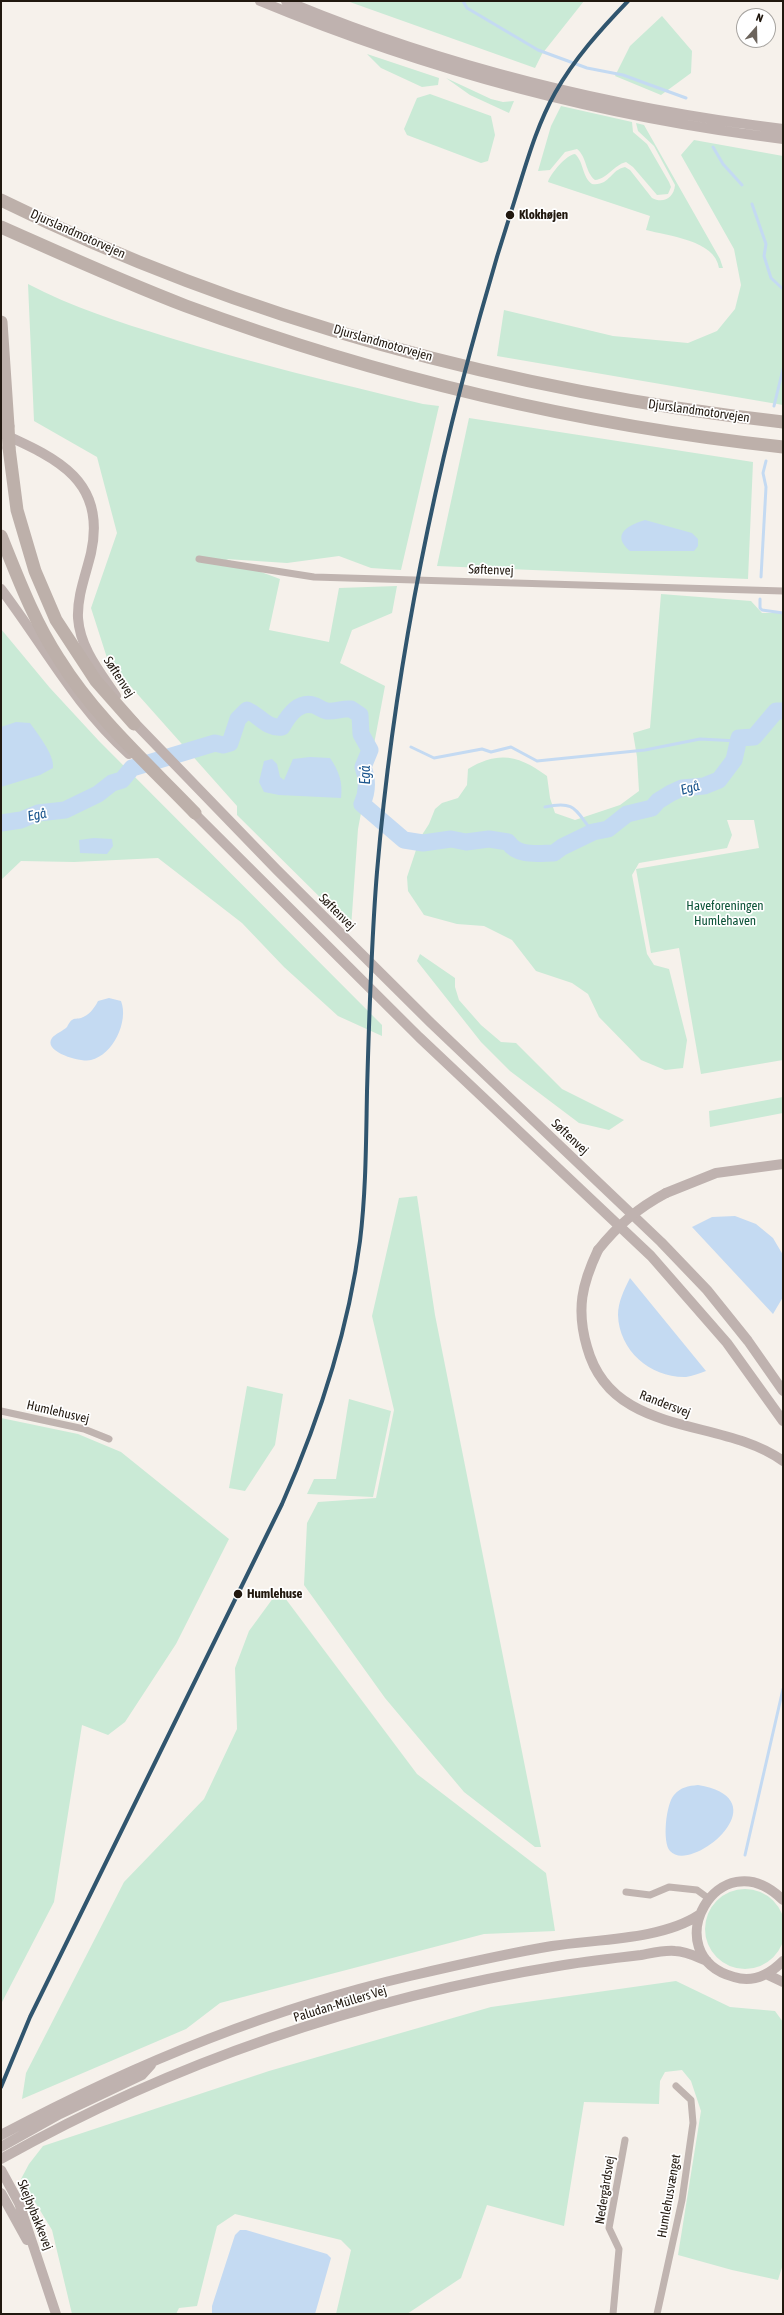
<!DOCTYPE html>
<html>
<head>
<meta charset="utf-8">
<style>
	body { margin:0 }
	#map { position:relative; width:784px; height:2315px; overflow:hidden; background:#f6f1eb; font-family:"Asap Condensed",sans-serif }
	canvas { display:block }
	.frame { position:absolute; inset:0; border:2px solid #21180f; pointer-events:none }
	.north { position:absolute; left:736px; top:8px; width:40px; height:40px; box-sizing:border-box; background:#fff; border:1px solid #a6a39f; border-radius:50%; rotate:20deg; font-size:11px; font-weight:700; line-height:16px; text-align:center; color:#21180f }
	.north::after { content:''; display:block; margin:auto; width:14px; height:18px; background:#6c645c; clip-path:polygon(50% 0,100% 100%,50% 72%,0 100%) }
</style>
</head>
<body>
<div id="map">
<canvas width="784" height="2315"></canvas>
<div class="frame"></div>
<div class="north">N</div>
</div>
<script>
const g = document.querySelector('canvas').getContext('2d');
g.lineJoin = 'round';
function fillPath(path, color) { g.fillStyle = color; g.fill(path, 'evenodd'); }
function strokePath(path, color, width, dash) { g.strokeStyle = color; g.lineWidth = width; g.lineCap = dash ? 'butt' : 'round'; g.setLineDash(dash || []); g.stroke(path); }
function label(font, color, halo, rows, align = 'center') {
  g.font = font + ' "Asap Condensed",sans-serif'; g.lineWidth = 3.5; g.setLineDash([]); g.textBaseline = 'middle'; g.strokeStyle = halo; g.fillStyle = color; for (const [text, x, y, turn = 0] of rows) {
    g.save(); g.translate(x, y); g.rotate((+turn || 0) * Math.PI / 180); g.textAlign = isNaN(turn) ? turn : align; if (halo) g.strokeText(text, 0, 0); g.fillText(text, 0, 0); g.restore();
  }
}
const green = new Path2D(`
	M347,1H584L542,54L535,68Z
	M662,16L692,51L691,73L661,95L615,76L630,46Z
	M367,54L439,78L438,85L422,87L381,68Z
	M446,78L491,99L503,102L514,101L509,113L470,95Z
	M430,94L491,116L495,135L488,161L481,163L407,135L404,129L417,98Z
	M561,106L632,122L633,132L647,144L669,182L671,187L668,194L657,195L633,167L626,162C614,165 607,179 595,180C585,172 587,157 577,149L565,152L550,170L538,171L551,126Z
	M636,123L644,125L720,259L723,268H719C715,240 668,236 646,230L650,216L548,182C550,174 567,154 575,154C584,162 582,177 592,184C610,186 610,170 625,167L630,170L652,198C663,204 674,198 675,185L654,146L638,131Z
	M694,140L783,156V405L497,356L504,310L613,336L688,343L717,331L735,309L741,285L734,249L681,155Z
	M28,284C72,307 119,322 167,337C251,363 337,383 423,404L439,406L401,570L371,568L339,556L287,563L226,559L280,579L269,630L329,642L339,588L397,586L392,613L352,630L340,663L385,686L358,829L351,928L237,815V806L108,661L91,608L117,533L97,457L34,421Z
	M469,418L753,462L748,579L437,566Z
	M661,594L751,601L762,613H783V1060L701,1074L679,948L651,953L636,869L759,848L754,820H727L732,835L727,848L639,863L632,875L647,954L654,965L669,969L687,1040L683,1068L665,1070L641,1060L599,1017L588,994L572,983L536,971L512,940L484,926L457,924L424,915L408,891L407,877L420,838L429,824L435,809L442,803L458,798L467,785L468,769C499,750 520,756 547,776L550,798L555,813L575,820L620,805L639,791L637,757L633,733L650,728Z
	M1,629L50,688L99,741L382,1025V1036L338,1016L284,967L242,923L158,858L74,862L21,861L1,880V826L41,816L62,815L112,790L107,784L60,809L1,821Z
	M420,954L455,978V987L459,1000L481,1025L501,1042L516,1043L562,1089L624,1120L609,1130L579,1123L510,1071L481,1042L417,961Z
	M783,1097V1113L710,1127L709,1111Z
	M417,1196L435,1315L541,1847H535L464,1792L385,1698L304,1585L307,1523L318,1502L376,1498L394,1410L372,1316L399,1198Z
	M247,1386L283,1394L275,1445L245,1491L229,1488Z
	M349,1399L391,1411L373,1497L307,1494L314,1479H336Z
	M1,1418L78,1434L121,1452L229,1539L176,1644L125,1722L108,1735L82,1725L54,1902L1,2004Z
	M279,1590L417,1774L546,1873L555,1931L484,1934L220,2003L186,2029L22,2099L26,2073L124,1882L204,1799L237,1729L235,1668L249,1631Z
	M705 1929a40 40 0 1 1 80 0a40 40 0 1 1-80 0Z
	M676,1981L730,2007L775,2011L783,2022V2264L778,2280L732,2270L678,2255L701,2111L691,2081L682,2070L665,2072L660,2081L659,2104L584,2102L564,2226L487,2205L461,2278L407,2314H336L351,2250L341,2240L235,2214L217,2226L197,2306L179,2308L176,2314H72L52,2230L21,2179L29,2164L43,2146L269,2071L491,2007Z`);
const water = new Path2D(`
	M645,520L692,533L698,539V546L694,551H630C610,534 629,525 645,520Z
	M16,722L30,723C37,733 55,755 53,768L40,775L1,787V727Z
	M310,757L330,758C339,771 343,782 341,798L279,795L264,792L259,782L264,761L272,759L277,764L280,777L284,780L293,759Z
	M94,838L112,839L113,846L107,854L80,853L79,840Z
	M109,998L121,1001C129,1021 113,1055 91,1060C82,1063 42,1052 52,1038C55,1034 63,1031 67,1027C68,1025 70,1021 72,1020C74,1018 78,1019 81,1018C89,1015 94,1009 98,1001Z
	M735,1216L756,1224L773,1238L783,1255V1297L773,1314L692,1227L712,1217Z
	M630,1278L706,1371C700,1373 692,1376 686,1377C651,1378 619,1351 618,1315C618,1302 624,1290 630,1278Z
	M698,1785C783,1799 691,1875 670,1851C662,1842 666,1804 674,1795C681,1787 688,1786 698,1785Z
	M240,2230H246L327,2254L331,2258L315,2314H212V2306L235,2235Z`);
const stream = new Path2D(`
	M463,1L467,8L538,50L587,68L623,75L686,98
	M713,147L723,164L742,185
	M752,204L766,244L764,256L771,278L783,289
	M774,406L783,369
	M761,577L766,487L763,473L766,461
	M760,599V608L762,610L783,613
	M411,747L434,758L482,749L491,752L511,747L537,761L645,750L700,739L738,741
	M545,807C577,800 575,811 593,832
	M745,1855L783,1689`);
const river = new Path2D(`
	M1,823L21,820L38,813L65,810L98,794L112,783L122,780L132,768L215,743L223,745L230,743L238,719L247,710C259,715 267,729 282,727C288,716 298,701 313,705C318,706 321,710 327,711C335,712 343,708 351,709L360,715L361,734L370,750L363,767C368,780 368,791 362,804L404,840L423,843L451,839L466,842L489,839L508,842C518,857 538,853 554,853L562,847L593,832L608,829L627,814L652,808L658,801L671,793L682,788L704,786L719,780L734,760L739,738L754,737L776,711H783`);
const street = new Path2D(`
	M199,559L314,577L783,591
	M1,1411L84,1429L109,1439
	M626,1892L650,1895L669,1887L697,1890L708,1898
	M613,2314L619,2249L609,2228L625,2140
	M657,2314L682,2200L693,2123L691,2100L676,2086`);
const secondary = new Path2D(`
	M260,1C429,71 601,117 783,139
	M286,1C444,67 613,108 783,129
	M1,433C56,458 107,480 91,553C86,574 77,596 78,618C80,648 100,672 116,696
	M1,589C45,647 74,704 129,754
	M130,718L277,870L431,1023L661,1242L707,1290L748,1341L783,1391
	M190,809L419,1037L651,1256L727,1343L783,1421
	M666,1193L716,1173L783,1164
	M598,1250C582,1284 576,1309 587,1347C612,1439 721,1416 783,1461
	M783,1900C718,1836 654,1955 734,1977C753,1983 770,1974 783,1961
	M766,1974L783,1982
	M1,2135C130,2066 268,2009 410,1976C457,1965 504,1954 552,1946C597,1939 661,1940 699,1915
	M1,2147L60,2114L142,2075L151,2065
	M1,2159C175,2061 367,1997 564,1965C589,1961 615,1958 641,1955C652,1953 664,1950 675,1951C686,1951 697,1957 707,1961
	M1,2170L19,2203L56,2314
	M1,2193L27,2240`);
const highway = new Path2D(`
	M1,200C244,320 514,392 783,422
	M1,227C62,254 123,282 186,306C378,377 579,425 783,447
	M1,322L8,426
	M9,448L17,510L35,571L56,620L96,681L134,724
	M1,536C18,578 34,621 59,659C95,717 148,764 195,813`);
const secondaryBridge = new Path2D(`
	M598,1250C618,1225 638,1208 666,1193`);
const highwayBridge = new Path2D(`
	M8,426L9,448`);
const rail1 = new Path2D(`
	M1,2087L30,2017L282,1504C319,1420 348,1333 360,1241C366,1192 366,1142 367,1092C369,1019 371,945 377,872C393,684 429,498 480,316C491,276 503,236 516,196C527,161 537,125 555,93C574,59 601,29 628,1`);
const markers = [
	[510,215,5,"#21180f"],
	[238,1594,5,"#21180f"]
];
const stopNames = [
	["Klokhøjen",519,215],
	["Humlehuse",247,1594]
];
const streetNames = [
	["Djurslandmotorvejen",78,234,24],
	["Djurslandmotorvejen",383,343,16],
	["Djurslandmotorvejen",699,411,8],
	["Søftenvej",491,570,2],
	["Søftenvej",119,677,57],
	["Søftenvej",337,912,45],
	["Søftenvej",570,1137,43],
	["Randersvej",665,1404,21],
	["Humlehusvej",58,1412,13],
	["Paludan-Müllers Vej",340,2004,-17],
	["Nedergårdsvej",605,2190,-81],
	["Humlehusvænget",669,2196,-80],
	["Skejbybakkevej",35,2215,68]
];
const parkNames = [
	["Haveforeningen",725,906],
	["Humlehaven",725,921]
];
const waterNames = [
	["Egå",366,775,-90],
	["Egå",690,788,-15],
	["Egå",37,815,-11]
];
fillPath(green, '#caead6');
fillPath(water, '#c4daf2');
strokePath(stream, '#c4daf2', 3);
strokePath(river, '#c4daf2', 17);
strokePath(street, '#c0b4b0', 7);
strokePath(secondary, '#bfb2af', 10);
strokePath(highway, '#bdb0aa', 13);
strokePath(secondaryBridge, '#bfb2af', 10);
strokePath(highwayBridge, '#bdb0aa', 13);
strokePath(rail1, '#30556e', 4);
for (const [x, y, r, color] of markers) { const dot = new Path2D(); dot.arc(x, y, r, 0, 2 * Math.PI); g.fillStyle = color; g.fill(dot); strokePath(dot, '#fff', 1.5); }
label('bold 13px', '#21180f', '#fff', stopNames, 'left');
label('13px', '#21180f', '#fff', streetNames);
label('13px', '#0c5338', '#fff', parkNames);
label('italic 14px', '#19548c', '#fff', waterNames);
</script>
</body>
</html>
